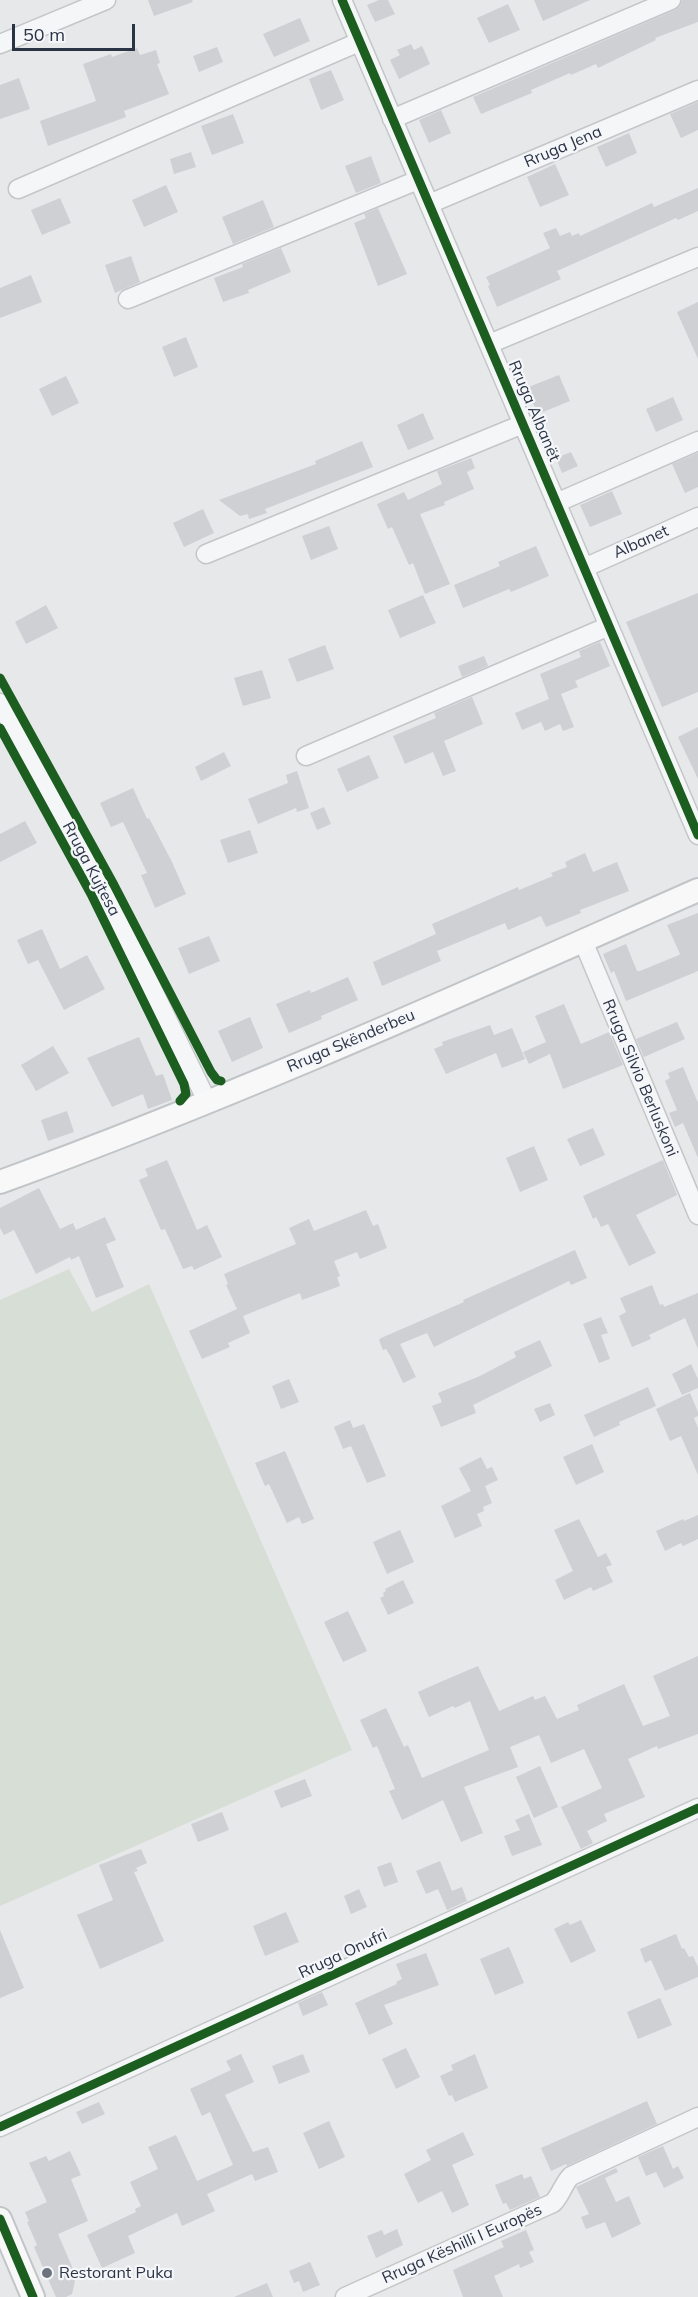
<!DOCTYPE html>
<html>
<head>
<meta charset="utf-8">
<style>
	body { margin:0 }
	#map { position:relative; width:698px; height:2297px; overflow:hidden; background:#e6e8ea; font-family:Mulish,sans-serif }
	canvas { display:block }
	.scale { position:absolute; left:12px; top:24px; width:123px; height:27px; box-sizing:border-box; border:3px solid #2b3445; border-top:0; padding-left:8px; font-size:18px; line-height:21px; white-space:nowrap; color:#2b3445; -webkit-text-stroke:4px #f4f6f9; paint-order:stroke }
</style>
</head>
<body>
<div id="map">
<canvas width="698" height="2297"></canvas>
<div class="scale">50 m</div>
</div>
<script>
const g = document.querySelector('canvas').getContext('2d');
g.lineJoin = 'round';
function fillPath(path, color) { g.fillStyle = color; g.fill(path, 'evenodd'); }
function strokePath(path, color, width, dash) { g.strokeStyle = color; g.lineWidth = width; g.lineCap = dash ? 'butt' : 'round'; g.setLineDash(dash || []); g.stroke(path); }
function label(font, color, halo, rows, align = 'center') {
  g.font = font + ' Mulish,sans-serif'; g.lineWidth = 4.5; g.setLineDash([]); g.textBaseline = 'middle'; g.strokeStyle = halo; g.fillStyle = color; for (const [text, x, y, turn = 0] of rows) {
    g.save(); g.translate(x, y); g.rotate((+turn || 0) * Math.PI / 180); g.textAlign = isNaN(turn) ? turn : align; if (halo) g.strokeText(text, 0, 0); g.fillText(text, 0, 0); g.restore();
  }
}
const green = new Path2D(`
	M69,1269L92,1312L149,1284L352,1750L0,1906V1300Z`);
const building = new Path2D(`
	M148,0H192L193,2L154,16Z
	M379,0H388L395,14L375,22L367,5Z
	M534,0H590L543,21Z
	M682,0H698V22L655,38L656,40L598,68L596,64L571,75L570,73L531,90L532,93L481,114L473,97L675,10L680,6Z
	M508,4L520,30L489,43L477,18Z
	M300,18L310,41L274,57L263,34Z
	M411,44L414,50L422,46L430,64L399,79L390,60L400,55L397,50Z
	M217,47L223,62L199,72L193,56Z
	M137,48L140,55L156,50L160,63L157,64L169,94L124,111L126,117L48,146L40,121L96,101L83,64L111,54L112,57Z
	M331,70L344,100L321,110L309,79Z
	M19,78L30,109L0,119V85Z
	M698,102V130L681,138L670,114Z
	M441,110L451,133L429,143L419,120Z
	M233,114L244,143L212,155L201,126Z
	M629,133L637,153L606,167L597,147Z
	M191,152L196,167L174,174L170,159Z
	M371,156L381,183L356,193L345,166Z
	M555,164L569,195L540,207L527,177Z
	M166,185L178,212L144,227L132,200Z
	M698,188V211L678,220L676,218L557,271L561,279L497,307L488,286L490,285L486,277L550,248L543,233L556,228L560,236L570,232L572,236L579,233L580,236L652,203L654,207Z
	M60,198L71,223L42,235L31,210Z
	M263,200L274,227L233,244L222,217Z
	M378,208L407,274L378,286L354,223L366,218L364,214Z
	M281,248L291,272L248,290L249,293L223,302L214,278L243,267L242,264Z
	M131,256L140,282L115,293L105,265Z
	M31,275L42,302L0,318V288Z
	M698,302V359L677,312Z
	M186,337L198,367L174,377L162,347Z
	M559,375L570,401L538,414L526,388Z
	M66,376L79,403L52,416L39,389Z
	M673,397L683,420L656,432L646,409Z
	M423,413L434,439L408,450L397,425Z
	M362,441L373,467L265,509L267,513L249,519L248,514L240,516L219,500L316,464L315,461Z
	M571,452L578,466L562,473L556,458Z
	M698,453V487L685,493L672,464Z
	M471,458L475,468L467,472L474,489L444,502L445,505L420,514L450,584L425,594L413,563L409,565L392,527L388,529L377,504L404,492L408,500L442,484L437,471Z
	M612,491L622,514L590,527L580,505Z
	M203,509L214,533L184,547L173,523Z
	M329,526L338,549L311,560L302,536Z
	M536,546L549,576L511,592L509,589L463,608L454,585L500,566L498,562Z
	M698,593V692L662,707L626,622Z
	M423,595L436,623L400,638L388,610Z
	M46,605L58,628L26,644L15,622Z
	M600,642L610,666L575,681L578,687L561,694L574,727L563,731L560,724L545,731L541,722L522,730L515,713L549,699L540,674L581,657L579,651Z
	M325,645L334,669L297,682L288,659Z
	M484,656L488,666L462,677L458,666Z
	M262,670L271,698L243,706L234,678Z
	M472,697L483,724L444,741L456,771L443,776L433,752L405,764L393,736L436,718L434,713Z
	M698,727V779L678,737Z
	M224,752L231,766L201,781L195,767Z
	M369,755L379,778L347,792L337,769Z
	M297,771L309,808L297,812L296,808L258,824L248,799L288,783L286,775Z
	M133,788L147,819L149,818L172,862L186,894L155,908L141,875L147,873L123,822L111,827L100,803Z
	M324,807L331,824L317,830L310,813Z
	M25,821L37,843L0,862V834Z
	M250,830L258,853L228,863L220,840Z
	M585,853L593,872L617,862L629,891L580,910L581,913L546,927L541,916L508,930L505,923L437,951L441,961L382,986L373,962L436,934L432,924L518,887L519,890L553,876L551,873L567,867L565,862Z
	M698,913V971L626,1001L614,971L611,973L603,954L626,944L637,971H640L679,955L680,954L667,925Z
	M42,929L60,969L87,955L105,989L64,1010L38,960L28,964L17,940Z
	M209,936L220,961L189,974L178,948Z
	M348,977L358,1000L321,1016L322,1019L289,1033L276,1004L310,990L311,993Z
	M564,1004L581,1044L609,1032L623,1065L563,1089L550,1054L529,1064L523,1052L546,1042L535,1016Z
	M250,1017L263,1048L232,1062L218,1031Z
	M677,1022L685,1039L644,1057L636,1039Z
	M490,1025L494,1035L512,1028L525,1059L502,1068L496,1053L446,1074L434,1049L443,1045L442,1042Z
	M139,1037L156,1076L163,1074L172,1100L148,1109L143,1094L112,1107L87,1058Z
	M53,1046L69,1073L36,1091L21,1065Z
	M683,1067L698,1103V1158L683,1123L675,1127L669,1113L677,1110L665,1081L670,1078L668,1073Z
	M67,1111L74,1132L48,1141L41,1120Z
	M593,1128L605,1155L580,1166L567,1139Z
	M534,1146L548,1180L520,1192L506,1158Z
	M167,1160L197,1230L207,1225L222,1257L194,1270L192,1266L183,1269L165,1229L161,1230L139,1180L148,1176L145,1169Z
	M663,1160L677,1195L636,1215L656,1253L629,1266L608,1224L601,1227L596,1217L593,1219L583,1196Z
	M39,1188L60,1229L73,1223L76,1230L105,1217L116,1240L106,1244L124,1287L96,1298L79,1256L71,1260L70,1257L36,1274L14,1230L4,1235L0,1228V1208Z
	M366,1210L373,1226L378,1224L387,1248L360,1259L357,1252L334,1261L340,1276L337,1277L340,1286L302,1300L300,1293L243,1316L250,1333L228,1343L230,1347L202,1359L189,1331L237,1309L226,1285L228,1284L224,1274L296,1244L289,1228L309,1219L314,1231Z
	M575,1250L587,1278L571,1285L569,1281L434,1347L427,1333L400,1344L416,1377L403,1383L391,1357L386,1349L383,1350L379,1340L381,1338L464,1302L463,1300Z
	M652,1285L660,1305L663,1304L664,1307L698,1293V1349L685,1318L649,1335L651,1339L632,1347L619,1316L626,1312L620,1298Z
	M601,1317L608,1333L601,1335L610,1359L599,1363L583,1324Z
	M540,1340L552,1366L473,1405L476,1413L441,1427L432,1406L442,1402L438,1393L480,1376L516,1357L514,1352Z
	M691,1364L698,1379V1388L682,1395L672,1374Z
	M289,1379L299,1402L281,1409L272,1386Z
	M648,1387L656,1406L619,1422L620,1425L594,1437L584,1415Z
	M690,1393L698,1412V1416L694,1418L698,1428V1475L681,1436L670,1441L656,1409Z
	M550,1403L555,1415L540,1422L534,1409Z
	M350,1420L353,1428L364,1424L386,1476L367,1483L351,1446L343,1449L334,1427Z
	M592,1444L604,1472L576,1485L563,1457Z
	M285,1451L314,1519L302,1524L299,1517L287,1523L269,1484L265,1486L255,1463Z
	M481,1457L487,1469L492,1467L498,1480L485,1486L492,1503L483,1507L484,1511L477,1514L482,1526L455,1538L441,1506L471,1491L459,1468Z
	M698,1515V1539L683,1546L681,1543L665,1551L656,1531L683,1519L684,1521Z
	M579,1519L598,1557L606,1553L612,1565L606,1567L613,1582L593,1591L591,1587L564,1600L555,1580L573,1571L554,1530Z
	M400,1530L414,1562L387,1574L373,1542Z
	M403,1580L414,1603L388,1615L380,1598L384,1596L383,1593L386,1591L385,1589Z
	M348,1611L367,1651L343,1662L324,1622Z
	M698,1656V1734L658,1749L657,1746L628,1759L645,1797L604,1814L607,1821L587,1831L593,1843L581,1849L561,1807L602,1788L584,1749L551,1763L539,1735L510,1747L518,1767L464,1787L483,1833L461,1842L443,1800L402,1820L389,1791L395,1789L377,1746L373,1748L360,1720L386,1708L404,1747L408,1745L422,1778L489,1750L470,1701L455,1708L453,1706L429,1717L418,1692L438,1683L478,1666L499,1711L533,1696L535,1700L545,1696L557,1719L579,1710L577,1705L624,1684L643,1726L670,1716L653,1676Z
	M540,1766L558,1807L534,1818L516,1777Z
	M305,1779L312,1796L281,1808L274,1791Z
	M222,1812L229,1830L198,1842L191,1824Z
	M529,1814L542,1845L512,1856L504,1836L520,1830L515,1820Z
	M141,1849L147,1863L136,1868L138,1871L134,1872L164,1941L100,1969L77,1915L113,1900L99,1865Z
	M440,1861L452,1891L462,1887L467,1901L447,1910L438,1889L426,1894L416,1871Z
	M391,1862L398,1882L384,1887L377,1867Z
	M359,1889L367,1907L351,1914L344,1896Z
	M286,1912L299,1942L265,1956L253,1926Z
	M581,1920L596,1951L571,1963L554,1929L568,1922L570,1925Z
	M0,1930L24,1988L0,1998Z
	M676,1934L682,1949L684,1948L689,1957L693,1956L698,1967V1977L665,1991L651,1960L645,1963L640,1949Z
	M509,1947L524,1983L495,1995L480,1959Z
	M426,1953L439,1985L384,2005L393,2024L369,2035L355,2003L397,1984L396,1982L402,1979L396,1964Z
	M322,1992L328,2005L303,2016L298,2003Z
	M660,1998L672,2025L638,2039L627,2012Z
	M406,2048L420,2077L396,2089L382,2059Z
	M241,2054L254,2082L225,2095L253,2152L268,2147L278,2172L255,2181L252,2174L207,2194L215,2211L182,2226L177,2213L128,2236L135,2253L102,2268L87,2235L136,2212L135,2209L141,2206L130,2182L158,2169L148,2147L176,2135L197,2181L233,2165L210,2112L202,2116L190,2089L231,2070L226,2061Z
	M303,2054L310,2072L279,2084L272,2066Z
	M475,2054L488,2088L455,2102L452,2095L449,2096L440,2076L453,2070L451,2065Z
	M647,2101L657,2124L567,2166L566,2164L551,2171L541,2148Z
	M99,2102L105,2114L82,2124L76,2112Z
	M329,2121L345,2157L319,2169L303,2133Z
	M463,2132L474,2155L452,2165L469,2205L452,2213L442,2191L418,2203L404,2174L431,2160L426,2150Z
	M663,2146L673,2169L678,2166L684,2178L664,2188L656,2172L646,2176L638,2157Z
	M70,2151L81,2175L71,2179L88,2221L58,2234L76,2276L72,2294L66,2297H56L34,2247L37,2245L27,2222L29,2221L25,2212L47,2202L29,2163L46,2156L49,2161Z
	M616,2168L618,2172L605,2178L616,2202L629,2196L641,2224L612,2238L605,2222L586,2229L581,2217L589,2214L576,2187Z
	M522,2174L524,2179L531,2176L540,2197L510,2210L506,2203L503,2204L495,2185Z
	M397,2229L403,2245L376,2258L367,2236L382,2230L384,2235Z
	M526,2230L534,2250L529,2252L534,2262L520,2268L519,2264L494,2276L503,2297H463L453,2270L504,2247L501,2241Z
	M310,2262L320,2285L303,2292L299,2281L294,2283L289,2271Z
	M267,2283L273,2297H234Z`);
const minor = new Path2D(`
	M342,0L698,835
	M0,44L106,0
	M392,119L671,0
	M18,189L359,42
	M429,204L698,90
	M128,299L418,180
	M489,344L698,257
	M556,503L698,441
	M206,554L523,424
	M584,568L698,517
	M0,703L120,923L208,1103
	M306,756L609,626
	M583,941L698,1215
	M0,2127L698,1808
	M345,2297L553,2203C561,2195 563,2184 571,2176L698,2117`);
const major = new Path2D(`
	M0,1182C237,1096 467,992 698,890
	M0,2219L33,2297`);
const cycleway = new Path2D(`
	M342,0L698,835
	M0,678L114,885L211,1072L217,1080L221,1081
	M0,728L91,894L184,1084L186,1094L180,1101
	M0,2127L698,1808
	M0,2219L33,2297`);
const markers = [
	[47,2273,6,"#6c737f"]
];
const streetNames = [
	["Rruga Jena",563,147,-23],
	["Rruga Albanët",534,411,67],
	["Albanet",641,542,-24],
	["Rruga Kujtesa",91,869,62],
	["Rruga Skënderbeu",351,1041,-23],
	["Rruga Silvio Berluskoni",640,1078,67],
	["Rruga Onufri",343,1954,-25],
	["Rruga Këshilli I Europës",462,2244,-24]
];
const poiNames = [
	["Restorant Puka",59,2273]
];
fillPath(green, '#d6ded6');
fillPath(building, '#ced0d3');
strokePath(minor, '#c4c6c8', 21);
strokePath(major, '#c2c5c8', 26);
strokePath(minor, '#f5f6f7', 18);
strokePath(major, '#f8f8f8', 22);
strokePath(cycleway, '#1b5e20', 9);
for (const [x, y, r, color] of markers) { const dot = new Path2D(); dot.arc(x, y, r, 0, 2 * Math.PI); g.fillStyle = color; g.fill(dot); strokePath(dot, '#f4f6f9', 2); }
label('16px', '#2b3445', '#f4f6f9', streetNames);
label('16px', '#2b3445', '#f4f6f9', poiNames, 'left');
</script>
</body>
</html>
